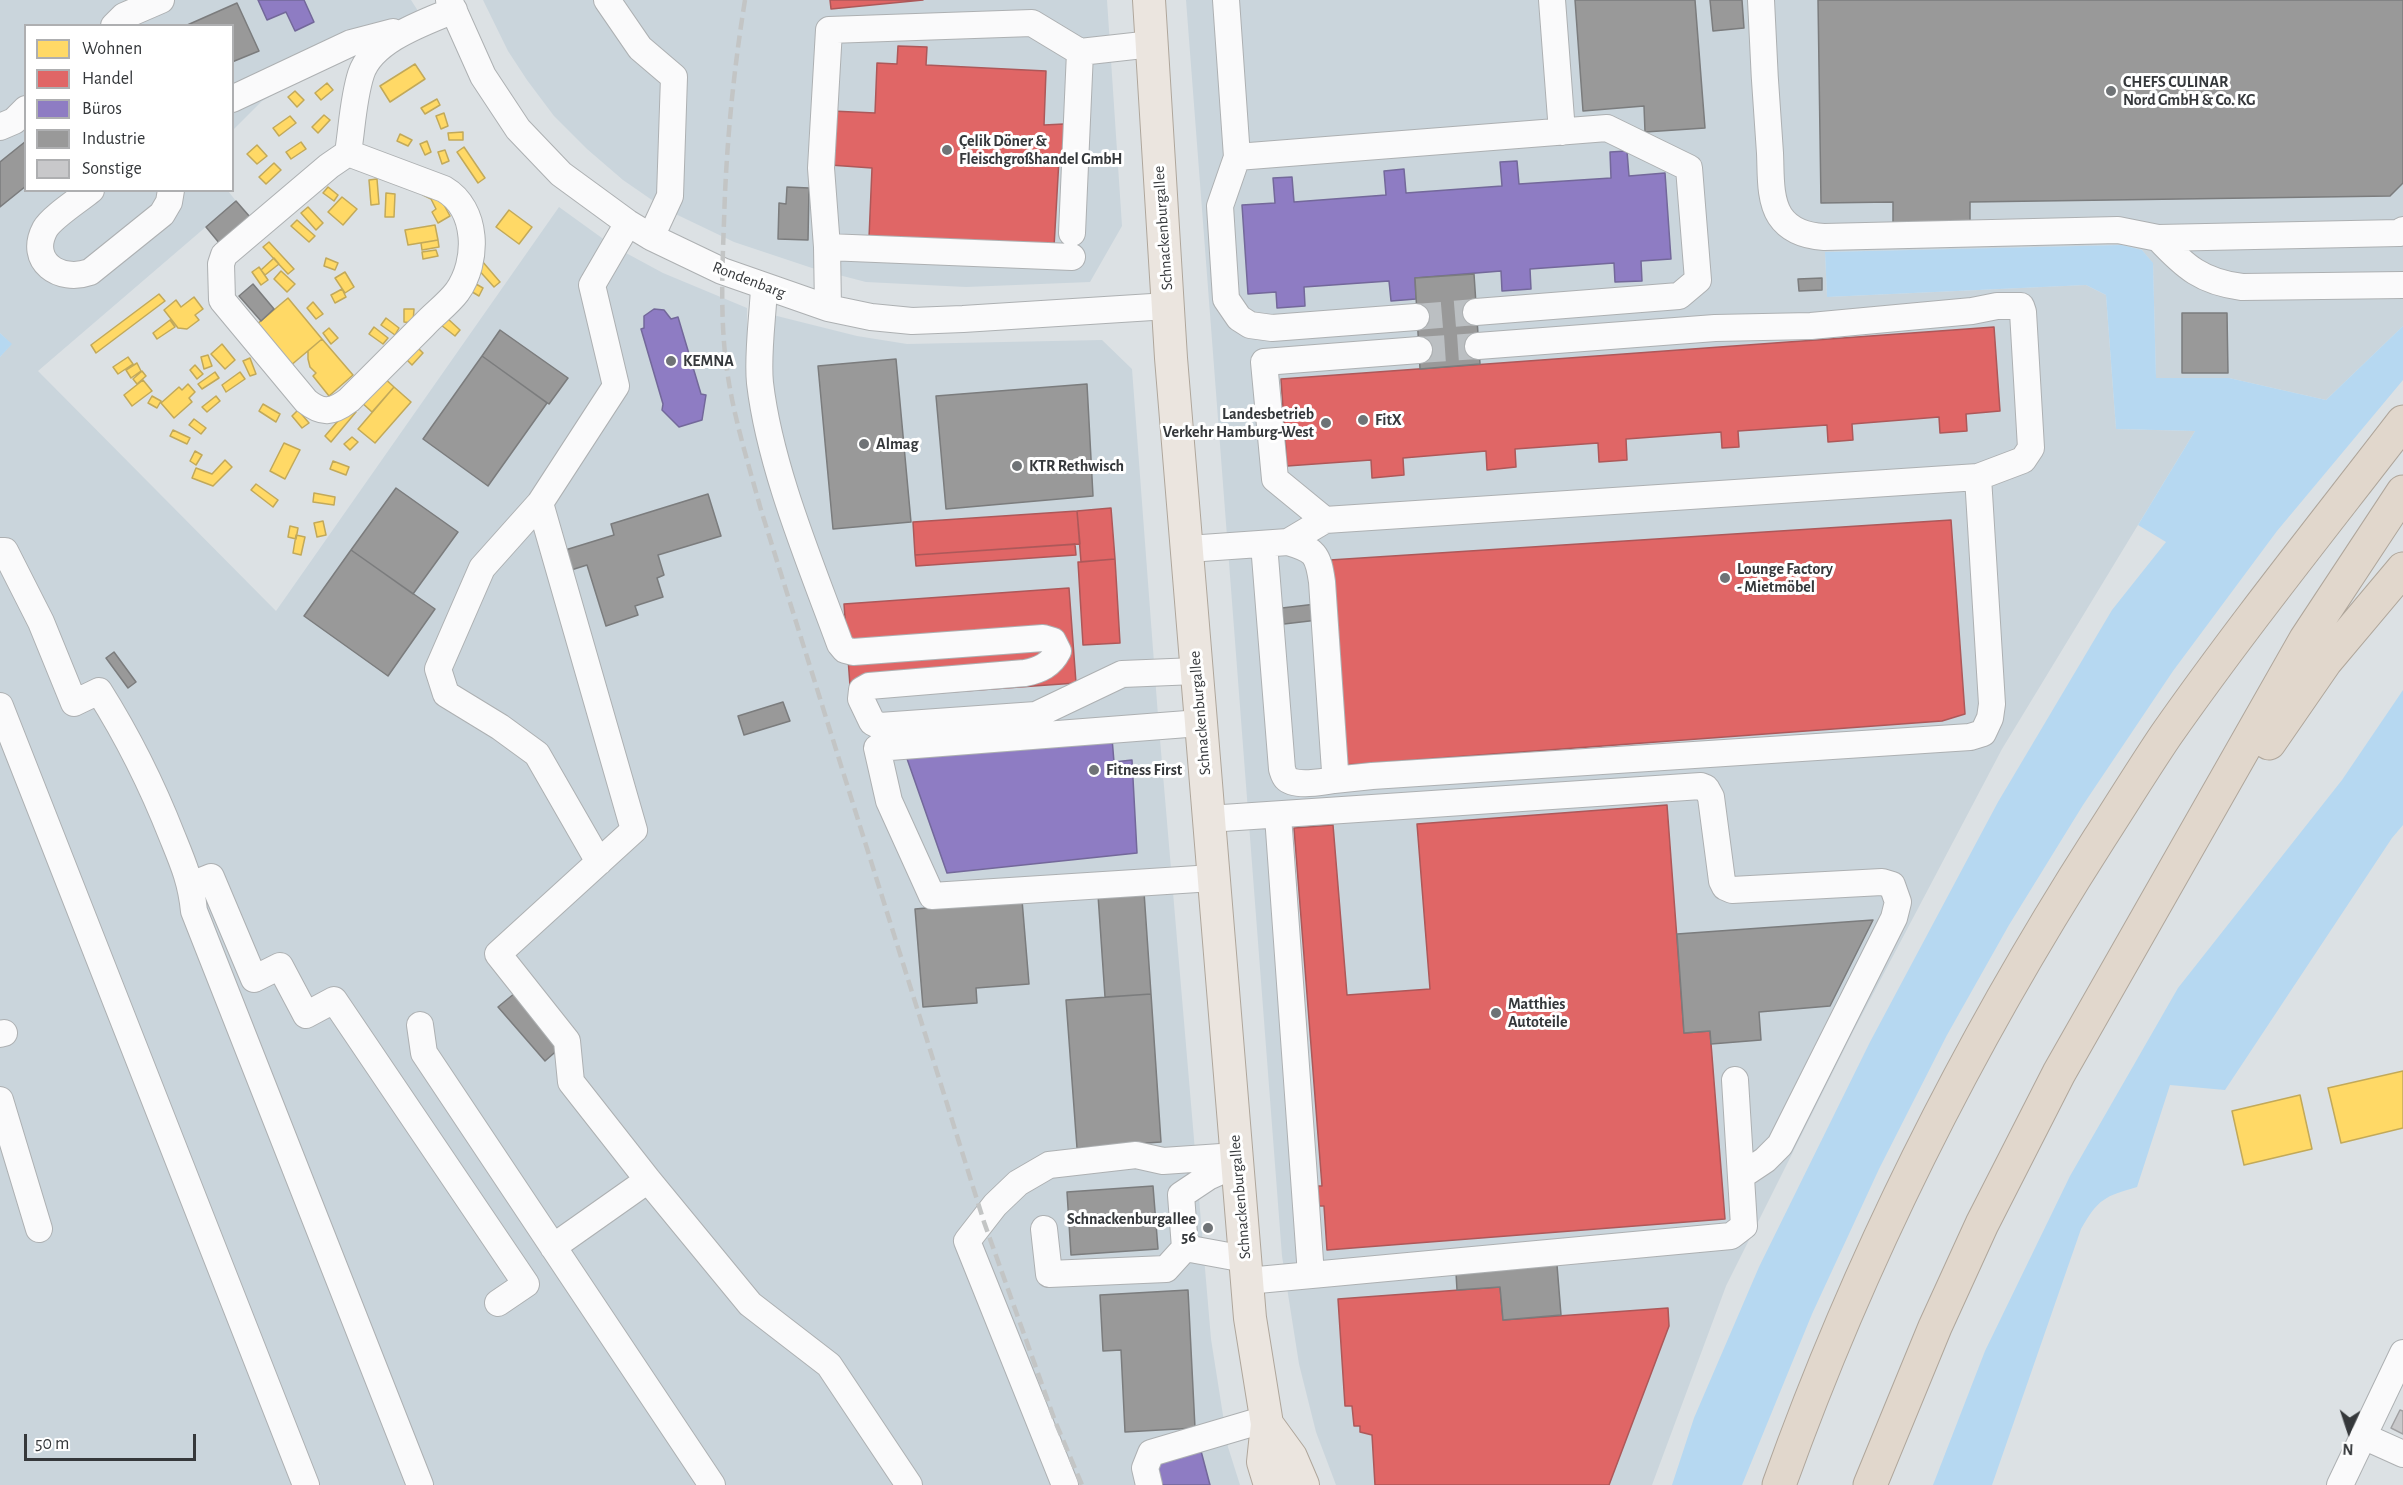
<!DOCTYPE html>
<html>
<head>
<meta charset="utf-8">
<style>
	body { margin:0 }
	#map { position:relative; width:2403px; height:1485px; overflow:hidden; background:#dce1e4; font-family:"Alegreya Sans",sans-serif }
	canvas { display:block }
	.legend { position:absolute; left:24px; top:24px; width:210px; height:168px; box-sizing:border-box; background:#fff; border:2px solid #aeafb1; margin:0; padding:8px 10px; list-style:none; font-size:18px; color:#35383b }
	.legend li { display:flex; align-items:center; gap:12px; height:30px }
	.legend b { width:30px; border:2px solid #aeafb1 }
	.north { position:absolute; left:2319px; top:1401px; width:60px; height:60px; -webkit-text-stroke:4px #fff; paint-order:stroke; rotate:183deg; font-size:16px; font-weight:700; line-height:24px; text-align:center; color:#35383b }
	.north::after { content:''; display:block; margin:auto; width:21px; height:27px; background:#35383b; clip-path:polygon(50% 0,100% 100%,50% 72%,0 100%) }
	.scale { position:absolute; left:24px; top:1434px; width:172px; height:27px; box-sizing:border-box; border:3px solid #35383b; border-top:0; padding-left:8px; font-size:18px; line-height:21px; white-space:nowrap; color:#35383b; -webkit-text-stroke:4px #fff; paint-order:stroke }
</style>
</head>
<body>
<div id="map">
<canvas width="2403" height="1485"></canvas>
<ul class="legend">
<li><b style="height:16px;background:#ffd966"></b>Wohnen</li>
<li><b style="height:16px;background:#e06666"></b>Handel</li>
<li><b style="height:16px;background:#8e7cc3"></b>Büros</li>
<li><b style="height:16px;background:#999"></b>Industrie</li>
<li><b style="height:16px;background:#c8c8ca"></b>Sonstige</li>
</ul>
<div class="north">N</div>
<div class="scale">50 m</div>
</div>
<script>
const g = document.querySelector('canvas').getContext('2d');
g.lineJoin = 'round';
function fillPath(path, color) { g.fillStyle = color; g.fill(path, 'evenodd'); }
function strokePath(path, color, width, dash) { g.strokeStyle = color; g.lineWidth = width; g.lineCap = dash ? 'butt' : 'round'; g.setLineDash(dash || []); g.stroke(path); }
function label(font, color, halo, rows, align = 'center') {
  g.font = font + ' "Alegreya Sans",sans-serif'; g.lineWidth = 6; g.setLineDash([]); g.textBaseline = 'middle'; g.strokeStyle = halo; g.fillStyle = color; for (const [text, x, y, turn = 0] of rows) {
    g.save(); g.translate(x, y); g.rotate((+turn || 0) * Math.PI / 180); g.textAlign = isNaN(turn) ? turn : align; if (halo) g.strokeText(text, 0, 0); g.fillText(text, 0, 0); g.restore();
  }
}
const built = new Path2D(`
	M0,0H411L425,22L305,77L262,101L233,130L232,26H26V190L228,191L236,201L38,371L276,611L559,207L613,246L663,273L747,308V377L779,442L769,383L773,315L857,336L907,344L1102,340L1132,369L1158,716L1211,1339L1228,1447L1240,1485H0V357L11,344L0,333Z
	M483,0H1107L1122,226L1090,282L966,287L866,282L812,268L734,242L665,209L623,180L587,149L554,116L527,80L508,51Z
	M1186,0H2403V326L2326,400L2229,378H2156L2153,264L2142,250L2122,245L1825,252L1827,297L2086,285L2106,295L2116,429L2195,431L2002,749L1854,1030L1726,1286L1652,1485H1336L1316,1432L1299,1364L1282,1256Z`);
const green = new Path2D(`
	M2122,245L2142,250L2153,263L2156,378H2229L2326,400L2403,326V380L2277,531L2173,671L2083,805L2009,925L1947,1035L1879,1169L1812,1314L1742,1485H1672L1694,1418L1759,1267L1870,1042L1998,802L2112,610L2166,542L2138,525L2195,431L2116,429L2106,295L2086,285L1827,297L1825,252Z
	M0,333L12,344L0,357Z
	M2403,690V825L2392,838L2225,1090L2170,1085L2137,1187C2105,1196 2098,1199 2081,1229L1992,1485H1933L1985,1351L2070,1176L2178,988L2342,780Z`);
const homes = new Path2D(`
	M415,64L425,79L390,102L380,86Z
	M327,83L333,90L321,100L315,93Z
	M295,91L304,100L297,107L288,97Z
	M437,99L440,105L425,114L421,108Z
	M444,113L448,126L441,129L436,116Z
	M324,115L330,120L318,133L312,127Z
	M290,116L296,123L279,136L273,128Z
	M463,132V140H449L448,133Z
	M400,134L412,140L408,146L397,141Z
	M427,141L431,152L425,155L420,144Z
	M301,142L306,149L291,159L286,152Z
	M257,145L267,156L257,164L247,154Z
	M464,147L485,178L478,183L457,152Z
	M445,150L449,161L442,164L438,152Z
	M274,163L281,170L266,184L259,177Z
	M377,179L379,204L371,205L369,180Z
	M328,187L338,195L334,201L323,193Z
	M427,189L438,194L450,216L438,223L432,212L436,209L431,199L423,195Z
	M386,193L395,194L394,217H385Z
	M342,197L357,209L343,225L328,212Z
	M308,207L323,223L316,230L301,213Z
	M509,210L532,227L519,244L496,227Z
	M297,220L315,236L309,242L291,226Z
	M435,225L438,240L408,245L405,230Z
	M438,240L439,247L422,250L421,243Z
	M269,242L294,269L288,274L263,247Z
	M436,250L438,256L423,259L422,252Z
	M274,258L279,264L265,275L261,270Z
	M326,258L338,263L335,270L324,266Z
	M482,261L500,282L494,287L476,267Z
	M259,267L268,280L261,285L252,272Z
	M281,271L295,284L287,292L274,279Z
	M345,272L354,287L345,293L335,278Z
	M469,280L483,288L479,296L464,287Z
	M342,289L346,297L335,303L331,295Z
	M159,294L165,301L96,353L91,345Z
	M194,297L203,309L195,315L199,320L187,329L178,328L164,310L176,300L181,307Z
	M288,298L322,339L290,366L256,325Z
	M313,302L323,314L316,319L307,308Z
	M404,309H414L413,323L404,322Z
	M386,318L399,328L395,335L381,325Z
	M447,318L460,330L455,336L441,325Z
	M170,320L175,327L157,339L153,333Z
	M374,327L388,338L383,344L369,334Z
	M329,328L338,338L331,344L323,333Z
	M322,339L353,375L329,396L313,376L316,373L310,367L308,359V351Z
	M222,344L235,360L225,369L211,354Z
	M416,346L423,353L412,365L405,358Z
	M208,355L212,366L204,369L201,357Z
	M128,357L133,364L118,374L113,367Z
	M250,358L256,374L250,376L243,361Z
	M137,363L141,371L131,378L126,370Z
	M195,365L203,374L197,379L190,370Z
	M142,371L146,376L137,384L133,379Z
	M215,372L219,378L202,389L198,384Z
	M240,372L245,379L226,392L222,385Z
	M382,376L394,387L372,412L360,401Z
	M143,380L152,391L132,406L124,395Z
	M188,384L195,392L189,398L192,402L174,418L161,403L179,387L182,390Z
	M394,387L411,402L375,443L358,429Z
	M152,396L161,401L157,408L148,403Z
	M216,396L220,401L207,412L202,407Z
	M263,404L280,414L276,422L259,411Z
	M350,407L356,412L331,442L325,436Z
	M298,410L309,423L302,428L292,416Z
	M194,419L206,428L201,434L189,425Z
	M173,430L190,438L187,444L170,436Z
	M352,437L358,442L350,450L344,444Z
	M284,443L300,450L285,479L270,471Z
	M195,451L202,455L196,465L190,461Z
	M225,460L232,467L213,486L192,478L196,468L212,474Z
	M333,461L349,467L346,475L330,469Z
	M256,484L278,500L273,507L251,490Z
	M314,493L335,497L334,505L313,502Z
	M323,521L326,535L317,537L314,523Z
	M290,526L298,528L296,539L288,537Z
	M296,535L305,537L301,555L293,553Z
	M2403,1071V1128L2341,1143L2328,1088Z
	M2300,1095L2312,1149L2244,1165L2232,1111Z`);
const shops = new Path2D(`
	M830,0H923L831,9Z
	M898,46L927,47L926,65L1046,71L1044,125L1064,124L1062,159H1059L1054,247L869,238L872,168L830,165L832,111L875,113L877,63L897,64Z
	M1994,327L2000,411L1966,414L1967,431L1940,433L1939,417L1852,424L1853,440L1828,442L1827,425L1738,431L1739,447L1722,448L1721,432L1626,439L1627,460L1599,462L1598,443L1515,449L1516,467L1487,470L1486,451L1403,458L1404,475L1372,478L1371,460L1287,466L1281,379Z
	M1111,508L1115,559L1081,562L1077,511Z
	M1077,511L1080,544L915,555L913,522Z
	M1951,520L1965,714L1942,721L1344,765L1330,560Z
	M1075,544L1076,555L916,566L915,555Z
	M1115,559L1120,643L1083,645L1078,562Z
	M1069,588L1076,683L851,699L844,604Z
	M1667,805L1684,1033L1710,1031L1725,1219L1327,1250L1324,1206H1319L1318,1186H1322L1294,828L1333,825L1347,995L1430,989L1417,824Z
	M1500,1287L1503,1320L1668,1308L1669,1326L1609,1485H1375L1372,1435L1360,1432V1426H1354L1352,1406H1345L1338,1299Z`);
const offices = new Path2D(`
	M258,0H304L314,22L295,31L286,12L267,20Z
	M1627,151L1629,176L1665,173L1671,259L1641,261L1642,281L1615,282L1614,263L1530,269L1531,289L1502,291L1501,271L1415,278L1416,299L1391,301L1389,281L1304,287L1305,306L1277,308L1276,292L1248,294L1242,205L1275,203L1273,178L1292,177L1294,202L1386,195L1384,171L1404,169L1406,193L1502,186L1500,162L1517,161L1519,184L1611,178L1610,152Z
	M654,309L664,310L671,319L678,317L701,394L706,395L702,420L679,427L662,410L663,404L641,329L644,328V316Z
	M1112,738L1114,762L1132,760L1137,853L947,873L905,753Z
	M1201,1451L1210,1485H1157L1151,1464Z`);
const industry = new Path2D(`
	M1575,0H1695L1705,128L1645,132L1644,106L1583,111Z
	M1710,0H1742L1744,28L1713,31Z
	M1818,0H2403V183L2390,196L1970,202V224L1893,225V202L1821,203Z
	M237,3L259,51L232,62V26H185Z
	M26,141V186L0,207V162Z
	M787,187L809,188L808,240L778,239L779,203L786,204Z
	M236,201L250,217L220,244L206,227Z
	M1474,274L1480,364L1420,369L1415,278Z
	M1822,278V290L1799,291L1798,279Z
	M253,284L274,309L261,321L239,296Z
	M2182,313H2227L2228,373H2182Z
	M500,330L568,378L549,404L482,356Z
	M482,356L547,403L488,486L423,439Z
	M896,359L911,522L833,529L818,366Z
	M1087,384L1093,496L946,509L936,396Z
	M396,488L458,532L413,594L351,550Z
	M708,494L721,536L658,555L664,575L657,578L663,597L635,606L638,615L606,626L587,565L568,571L562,551L614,535L611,524Z
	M351,550L435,609L388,676L304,616Z
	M1316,604L1318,620L1284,624L1282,608Z
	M114,652L136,682L128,688L106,658Z
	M783,702L790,721L744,735L738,716Z
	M1144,892L1151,994L1105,997L1098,895Z
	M1022,900L1029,984L976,988L977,1003L923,1007L915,909Z
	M1873,920L1830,1006L1759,1012L1761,1040L1711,1044L1710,1031L1684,1033L1677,934Z
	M515,993L561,1047L545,1061L498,1007Z
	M1151,994L1161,1142L1077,1148L1066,1000Z
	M1153,1186L1158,1249L1071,1255L1067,1192Z
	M1557,1265L1561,1315L1503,1320L1500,1287L1457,1290L1456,1273Z
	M1188,1290L1195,1428L1125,1432L1121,1350L1103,1351L1100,1295Z`);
const building = new Path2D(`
	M2400,1410L2403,1411V1434L2391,1428Z`);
const minorTunnel = new Path2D(`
	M1416,317L1476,312
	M1419,350L1478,346`);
const minor = new Path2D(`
	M449,0L483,76L518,129L561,174L628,223L651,237L722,271L828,308L871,317L912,321L963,319L1168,306
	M607,0L640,48L674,77L670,196L651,237
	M1226,0L1237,157L1607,128L1689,168L1698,280L1679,296L1476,312
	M1552,0L1562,132
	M1761,0C1763,51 1766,102 1770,153C1771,172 1769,199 1780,216C1790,231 1807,236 1824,237L2118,230L2158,238L2399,233L2403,230
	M114,26L124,16L161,0
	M232,99L351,43L393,32
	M0,127L14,121L26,109
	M348,153L444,189C478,209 479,261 457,292C448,304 434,314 424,325C399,350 374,375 349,400C332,413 322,414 306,401L222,300L221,264L224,255L329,166L348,153C352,128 353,99 361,74C372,40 423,23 454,10
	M1237,157L1220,206L1226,299L1239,318L1250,325L1272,328L1416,317
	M91,190C79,200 52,217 45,229C28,261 59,283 90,272L162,214L169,202L171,190
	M628,223L592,285L616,386L540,503L634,830L498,954L567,1041L571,1082L648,1180L750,1304L829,1365L909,1485
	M1072,233L1080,52L1152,44
	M2158,238C2185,267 2202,282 2242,287L2403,285
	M827,247L1072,257
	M764,287C763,316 757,354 760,383C770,468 810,562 840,644L845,650L853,652L1043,638L1053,641L1058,651C1051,665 1040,670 1025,673L869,686L862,690L861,699L872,722L880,726L1036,715L1122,674L1196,671
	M828,308L827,247L821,168L829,30L1032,23L1080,52
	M540,503L482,568L438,669L446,694L500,727L537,754L599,862
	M1325,520L1275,479L1264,362L1419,350
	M1264,544L1282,769C1283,772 1284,776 1286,778C1294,787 1323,782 1334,780L1335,771L1322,582C1318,554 1315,550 1288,542
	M1188,549L1288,542L1325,520L1978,477L2023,460L2031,448L2023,312L2021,306H1997L1972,311L1811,326L1715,328L1478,346
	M0,551H5L41,622L74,703L99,691C128,737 152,785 172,836C183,863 191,881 194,911L420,1485
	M0,706L306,1485
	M1200,723L877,748L889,801L932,896L1213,878
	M1334,780L1372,776L1970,737L1983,733L1990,718L1992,704L1978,477
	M1278,816L1311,1275
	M1208,819L1701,786L1706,788L1711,797L1722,881L1725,887L1732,890L1882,882L1892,885L1898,902L1894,918L1780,1145L1765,1160L1741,1176
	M191,885L211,877L254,979L280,966L306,1015L334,1000L526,1284L498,1303
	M420,1025L424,1053L712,1485
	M0,1034L4,1033
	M0,1100L39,1229
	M1237,1164L1208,1177L1181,1195L1185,1248L1245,1259
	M1044,1229L1049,1274L1166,1269L1185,1248
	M553,1247L648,1180
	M1247,1281L1731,1236L1744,1226L1735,1080
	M2363,1436L2403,1454
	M1065,1485L967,1241L995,1205L1018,1183L1049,1165L1136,1155L1163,1161L1236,1156
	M1149,1485L1145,1468L1151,1453L1266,1419
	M2340,1485L2403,1353`);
const major = new Path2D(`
	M1149,0L1171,358L1250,1318L1267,1424L1263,1462L1270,1485
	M1267,1424L1291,1457L1303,1485`);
const highway = new Path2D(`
	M2269,743L2325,662L2403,569
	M1779,1485C1860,1258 1969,1042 2099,839C2121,805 2143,769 2166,735C2241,628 2323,526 2403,422
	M1870,1485L1935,1327L1982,1224L2059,1073L2306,639L2403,492`);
const rail = new Path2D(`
	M745,0C733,74 726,148 724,222C722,274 720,326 728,377C735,422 749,466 761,510L984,1222L1055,1421L1082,1485`);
const markers = [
	[2111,91,6,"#6f7376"],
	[947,150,6,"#6f7376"],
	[671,361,6,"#6f7376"],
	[1363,420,6,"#6f7376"],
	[1326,423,6,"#6f7376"],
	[864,444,6,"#6f7376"],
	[1017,466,6,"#6f7376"],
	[1725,578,6,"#6f7376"],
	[1094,770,6,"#6f7376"],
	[1496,1013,6,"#6f7376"],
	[1208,1228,6,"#6f7376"]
];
const poiNames = [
	["CHEFS CULINAR",2123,82],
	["Nord GmbH & Co. KG",2123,100],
	["Çelik Döner &",959,141],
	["Fleischgroßhandel GmbH",959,159],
	["KEMNA",683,361],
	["Landesbetrieb",1314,414,"right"],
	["Verkehr Hamburg-West",1314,432,"right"],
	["FitX",1375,420],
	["Almag",876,444],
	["KTR Rethwisch",1029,466],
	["Lounge Factory",1737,569],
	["- Mietmöbel",1737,587],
	["Fitness First",1106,770],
	["Matthies",1508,1004],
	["Autoteile",1508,1022],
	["Schnackenburgallee",1196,1219,"right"],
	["56",1196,1237,"right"]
];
const streetNames = [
	["Schnackenburgallee",1163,228,-94],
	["Rondenbarg",749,280,21],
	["Schnackenburgallee",1200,713,-95],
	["Schnackenburgallee",1240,1197,-95]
];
fillPath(built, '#cad5dc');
fillPath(green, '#b6d8f1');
fillPath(homes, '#ffd966');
strokePath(homes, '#c2a959', 1.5);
fillPath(shops, '#e06666');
strokePath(shops, '#ad5859', 1.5);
fillPath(offices, '#8e7cc3');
strokePath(offices, '#73689a', 1.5);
fillPath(industry, '#999');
strokePath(industry, '#7b7c7d', 1.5);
fillPath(building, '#c8c8ca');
strokePath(building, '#a1a1a3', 1.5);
strokePath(minorTunnel, '#bbbfc2', 26, [26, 13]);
strokePath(minor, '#adb0b2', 28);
strokePath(major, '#afa69b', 34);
strokePath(highway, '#afa69b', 35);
strokePath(minor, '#fafafb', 26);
strokePath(major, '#ebe5df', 32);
strokePath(highway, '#e1d7cc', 33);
strokePath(rail, '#c3c5c5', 4.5, [12, 6]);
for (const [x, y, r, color] of markers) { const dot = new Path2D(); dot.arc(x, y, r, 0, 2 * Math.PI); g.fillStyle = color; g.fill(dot); strokePath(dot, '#fff', 2); }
label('bold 16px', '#35383b', '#fff', poiNames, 'left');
label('16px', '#35383b', '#fff', streetNames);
</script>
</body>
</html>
